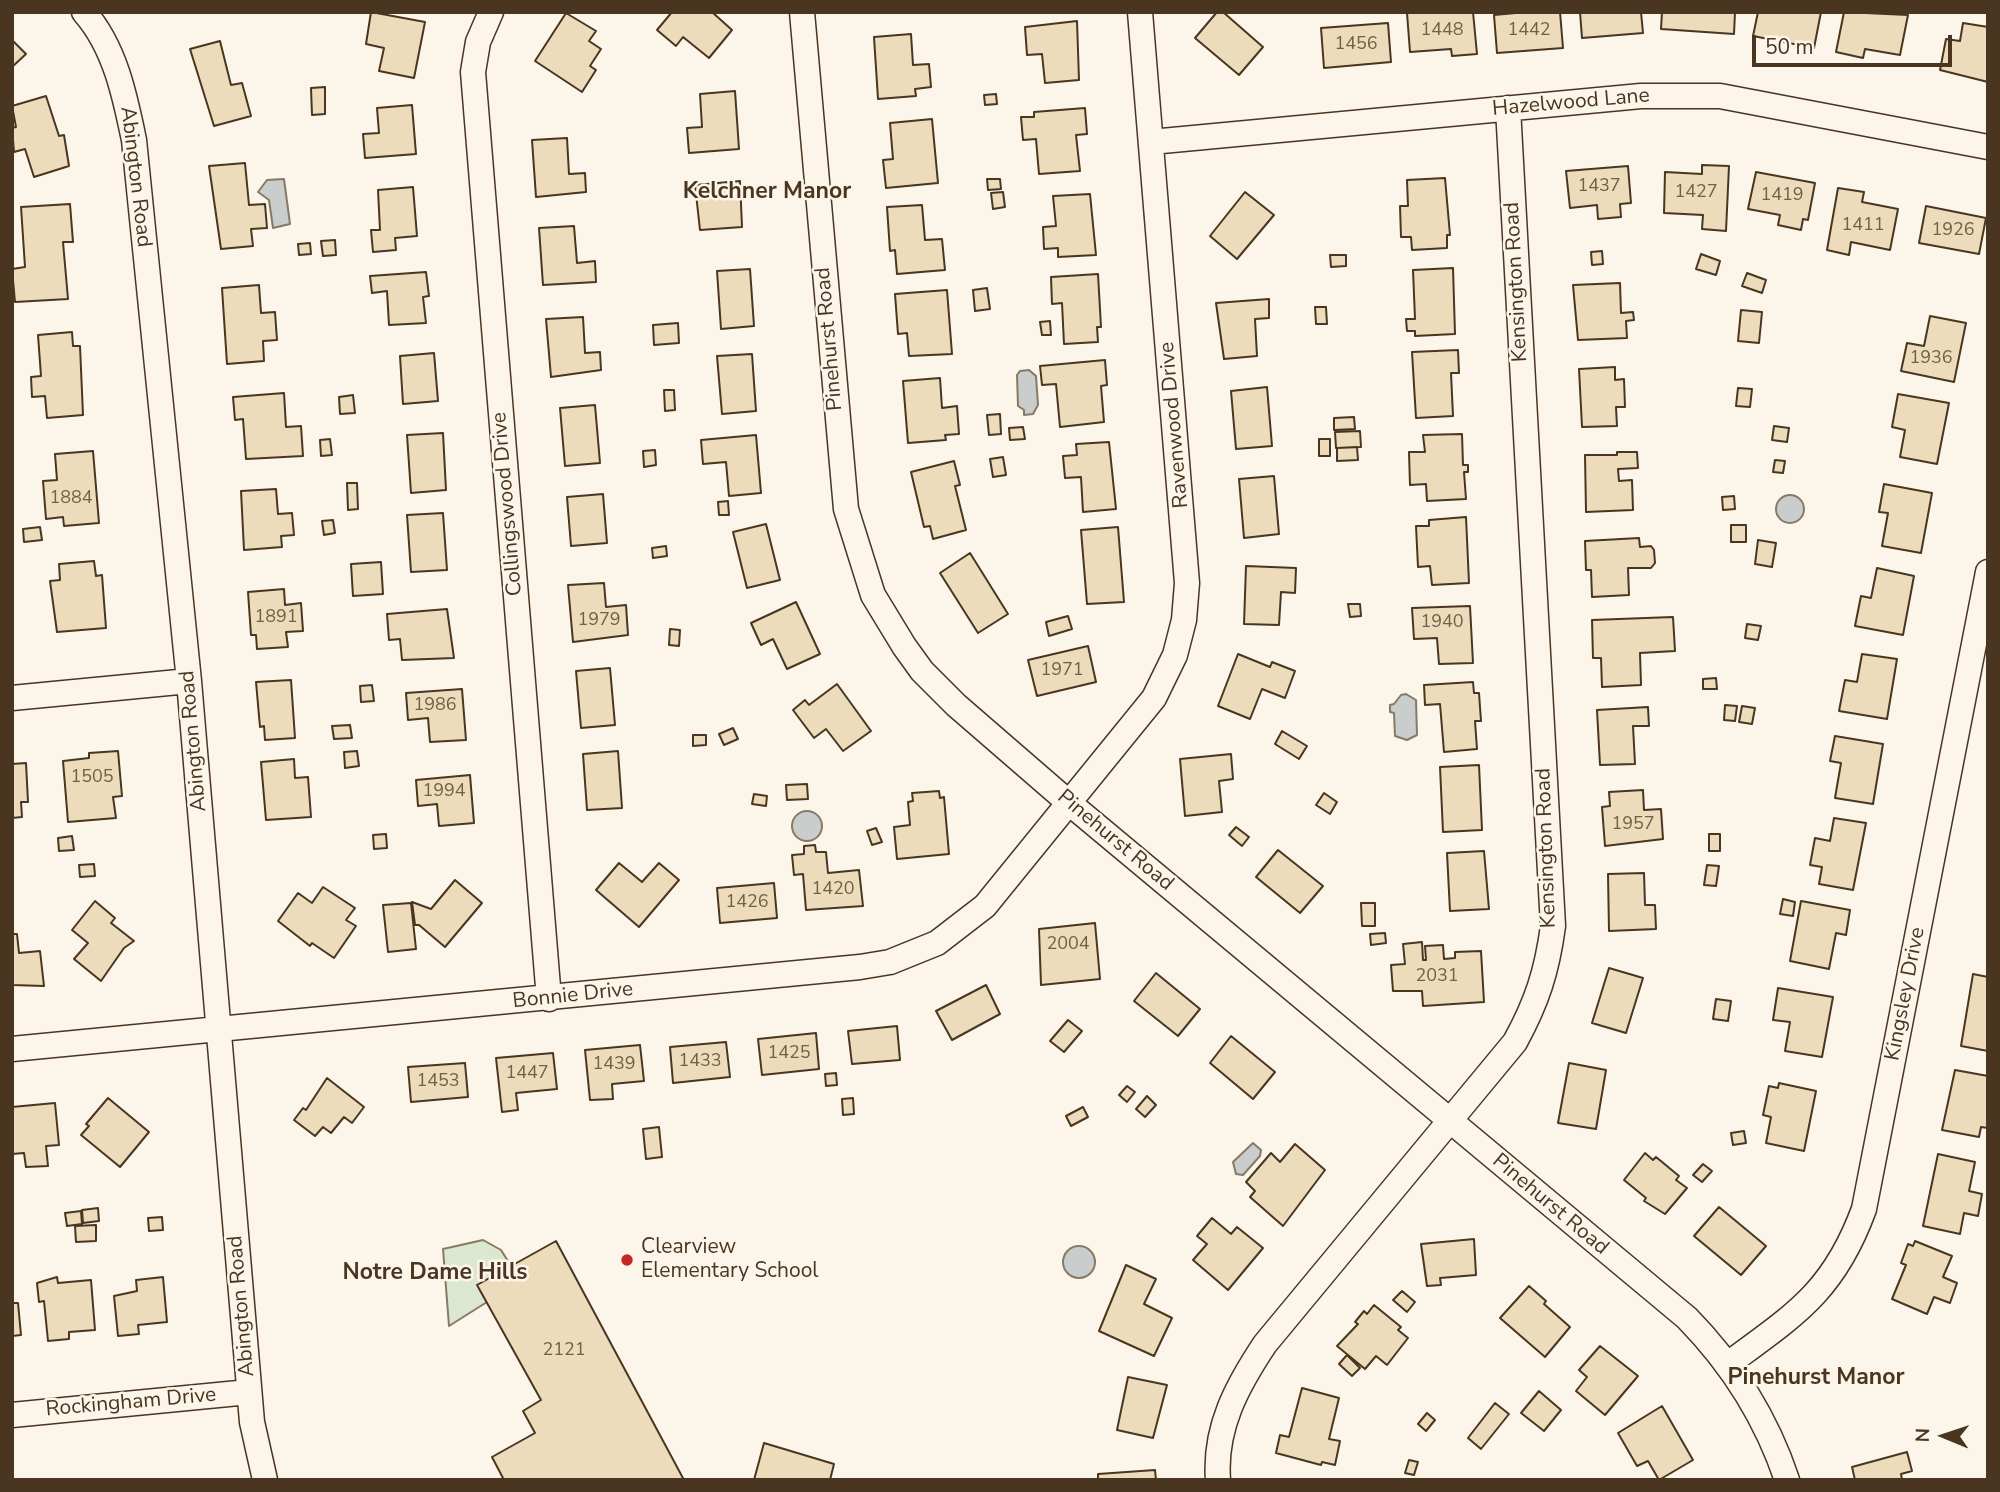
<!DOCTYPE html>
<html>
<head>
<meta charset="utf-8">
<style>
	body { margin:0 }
	#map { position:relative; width:2000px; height:1492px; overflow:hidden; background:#fbf6e9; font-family:"Nunito Sans",sans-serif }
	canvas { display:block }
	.frame { position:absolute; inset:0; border:14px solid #4a3520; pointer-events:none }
	.north { position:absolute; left:1909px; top:1401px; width:70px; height:70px; -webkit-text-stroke:5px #fbf6e9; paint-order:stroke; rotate:272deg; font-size:19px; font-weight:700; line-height:28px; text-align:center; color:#4a3520 }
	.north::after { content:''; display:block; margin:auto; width:24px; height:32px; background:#4a3520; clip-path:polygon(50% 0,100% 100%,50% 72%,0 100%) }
	.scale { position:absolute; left:1752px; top:35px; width:200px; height:32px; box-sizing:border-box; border:4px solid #4a3520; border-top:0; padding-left:9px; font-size:21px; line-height:24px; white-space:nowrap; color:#4a3520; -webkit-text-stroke:5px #fbf6e9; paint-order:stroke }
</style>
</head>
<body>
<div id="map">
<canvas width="2000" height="1492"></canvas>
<div class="frame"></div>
<div class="north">N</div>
<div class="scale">50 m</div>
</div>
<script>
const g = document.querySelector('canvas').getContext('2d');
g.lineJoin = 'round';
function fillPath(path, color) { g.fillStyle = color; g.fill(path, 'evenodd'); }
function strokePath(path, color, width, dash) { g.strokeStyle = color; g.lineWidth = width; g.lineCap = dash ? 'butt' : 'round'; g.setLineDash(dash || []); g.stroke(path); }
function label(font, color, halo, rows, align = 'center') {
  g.font = font + ' "Nunito Sans",sans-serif'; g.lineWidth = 5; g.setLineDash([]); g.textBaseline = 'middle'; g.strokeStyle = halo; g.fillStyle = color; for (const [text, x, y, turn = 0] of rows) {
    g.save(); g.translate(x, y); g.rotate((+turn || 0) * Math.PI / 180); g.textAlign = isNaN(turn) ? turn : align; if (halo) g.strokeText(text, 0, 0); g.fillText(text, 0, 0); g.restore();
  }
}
const green = new Path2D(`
	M483,1240L501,1250L511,1266L478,1285L487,1302L449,1326L443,1249Z`);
const water = new Path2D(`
	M284,179L290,224L273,228L269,200L258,192L267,180Z
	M1029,370L1036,376L1038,405L1033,414L1024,415V410L1018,406L1017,375L1020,371Z
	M1776 509a14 14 0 1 1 28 0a14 14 0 1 1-28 0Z
	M1406,694L1416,700L1417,735L1407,740L1395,736L1394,713L1390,712V705L1394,704L1401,695Z
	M792 826a15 15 0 1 1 30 0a15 15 0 1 1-30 0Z
	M1253,1143L1261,1150L1260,1156L1243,1175L1236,1174L1233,1162Z
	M1063 1262a16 16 0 1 1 32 0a16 16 0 1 1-32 0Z`);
const building = new Path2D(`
	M371,12L425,22L414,78L379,71L384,48L366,44Z
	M672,12H712L732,30L709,58L683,37L676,46L657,30Z
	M1217,12H1223L1263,47L1239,75L1195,38Z
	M1473,12L1477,54L1452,56L1451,49L1410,52L1407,13Z
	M1527,12H1560L1563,48L1497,53L1494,15Z
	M1580,12H1641L1643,33L1582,38Z
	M1662,12H1735L1734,34L1661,29Z
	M1758,12H1821L1814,48L1753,36Z
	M1844,12L1908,15L1900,55L1865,49L1863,58L1836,52Z
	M566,13L596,31L589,41L601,49L590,66L596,70L582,92L535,61Z
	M1077,21L1079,80L1045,83L1042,54L1027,55L1025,27Z
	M1388,23L1391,62L1324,68L1321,28Z
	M1963,23L1988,27V82L1940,70L1946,39L1960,41Z
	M911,34L913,65L929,64L931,87L915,89L916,96L878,99L874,37Z
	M12,40L26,54L12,67Z
	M220,41L231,85L242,83L251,116L214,126L190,49Z
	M325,87V114L312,115L311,88Z
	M735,91L739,149L689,153L687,128L702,127L700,94Z
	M996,94L997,104L985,105L984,95Z
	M46,96L59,136L64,135L69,166L34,177L25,149L14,152L12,128L16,127L12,106Z
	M412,105L416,154L365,158L363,134L379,133L377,108Z
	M1085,108L1087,134L1076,135L1080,171L1039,174L1036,139L1023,140L1021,117H1034V112Z
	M932,119L938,183L886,188L883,160L893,159L890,123Z
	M567,138L569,174L585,173L586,192L536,197L532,140Z
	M245,163L249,205L265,204L267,228L251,229L253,246L221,249L209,166Z
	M1702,165L1729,166L1726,231L1702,229L1703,215L1664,213L1665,172L1702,174Z
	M1628,166L1631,203L1620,204L1621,217L1598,219L1597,205L1570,208L1566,171Z
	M1756,172L1815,183L1808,220L1803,219L1801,230L1778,225L1780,215L1748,209Z
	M1445,178L1450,235H1447V248L1412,250L1411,237H1401L1400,206H1408L1407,180Z
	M987,179H1000L1001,189L988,190Z
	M740,181L742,227L700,230L695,185Z
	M413,187L417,236L395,238L396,250L373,252L371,230H380L378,190Z
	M1838,188L1864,192L1862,202L1898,209L1890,250L1851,242L1849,255L1827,250Z
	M1003,192L1005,207L993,209L991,193Z
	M1245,192L1274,215L1237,259L1210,236Z
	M1090,194L1096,255L1058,257V248L1044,249L1043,227L1056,226L1053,196Z
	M70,204L73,242H63L68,299L15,302L12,269L25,267L21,207Z
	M922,205L925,240L942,239L945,270L897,274L895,250L890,251L887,207Z
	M1926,206L1986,218L1979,254L1919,243Z
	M574,226L577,263L595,261L596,282L543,285L539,228Z
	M335,240L336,255L323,256L321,241Z
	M310,243L311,254L299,255L298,244Z
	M1602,251L1603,264L1592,265L1591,252Z
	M1701,254L1720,261L1716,275L1696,269Z
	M1330,255H1346V266L1331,267Z
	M1453,268L1455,334L1415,336V331H1407L1406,319H1415L1413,270Z
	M750,269L754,326L721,329L717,271Z
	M426,272L429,296L423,297L426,323L389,325L387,291L372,293L370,276Z
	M1747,273L1766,280L1762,293L1742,286Z
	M1098,274L1101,327H1097L1098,342L1064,344L1062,303L1052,304L1051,277Z
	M1620,283L1621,313L1633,312L1634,320L1626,321L1627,338L1578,340L1573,285Z
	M259,285L261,313L275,312L277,340L263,341L264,361L227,364L222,288Z
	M987,288L990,309L975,311L973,290Z
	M947,290L952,354L909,356L907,333L898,334L895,294Z
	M1269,299V318L1255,319L1257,356L1224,359L1216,303Z
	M1315,307H1326L1327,324H1316Z
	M1741,310L1762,312L1759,343L1738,341Z
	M1930,316L1966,323L1954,382L1901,371L1907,343L1924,346Z
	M583,317L585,353L600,352L601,370L551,377L546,319Z
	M1050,321L1051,335H1042L1040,322Z
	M678,323L679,343L654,345L653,325Z
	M72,332L73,346H80L83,415L47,418L45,396L32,397L31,377L41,376L38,335Z
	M1458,350L1459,373H1451L1453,416L1416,418L1412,352Z
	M434,353L438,401L403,404L400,356Z
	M752,354L756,411L722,414L717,356Z
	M1105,360L1107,385L1101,386L1104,422L1060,427L1056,384L1042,385L1040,366Z
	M1615,367V380L1624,379L1625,407H1616L1617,426L1582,427L1579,369Z
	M940,378L942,408L957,406L959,434L945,435L946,440L908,443L903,381Z
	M1267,387L1272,446L1236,449L1231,391Z
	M1738,388L1752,389L1750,407L1736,406Z
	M664,390H674L675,410L665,411Z
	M284,393L286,427L301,426L303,456L246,459L243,419L235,420L233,397Z
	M1898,394L1949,403L1937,464L1900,457L1905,430L1892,427Z
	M353,395L355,413L340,414L339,397Z
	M595,405L600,463L565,466L560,408Z
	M1000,414L1001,434L989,435L987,415Z
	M1354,417L1355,429L1334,430V418Z
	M1774,426L1789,428L1787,442L1772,440Z
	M1023,427L1025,439L1010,440L1009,428Z
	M1360,431L1361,447L1336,448L1335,432Z
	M443,433L446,490L411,493L407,435Z
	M1462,434L1463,465H1468V472H1464L1466,499L1427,501L1426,484L1410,485L1409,452H1425L1423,435Z
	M756,435L761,493L729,496L726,462L703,464L701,440Z
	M330,439L332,455L321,456L320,440Z
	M1319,439H1330V456H1319Z
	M1109,442L1116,509L1083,512L1081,477L1065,478L1063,456L1077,455L1076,444Z
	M1357,447L1358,460L1337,461V448Z
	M655,450L656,465L644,467L643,451Z
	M93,451L99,523L64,526L63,517L46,519L43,481L57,480L55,454Z
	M1617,452H1637L1638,468L1618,469L1619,481L1632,480L1633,510L1586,512L1585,455H1617Z
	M1003,457L1006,475L993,477L990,459Z
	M1775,460L1785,461L1783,473L1773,472Z
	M954,461L960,485L955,486L966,530L933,539L930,526L924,527L911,472Z
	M1274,476L1279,534L1244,538L1239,479Z
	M347,483H357L358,509L348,510Z
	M1884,484L1932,493L1921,553L1882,546L1888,513L1879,512Z
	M276,489L278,514L292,513L294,535L281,536L282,547L244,550L241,491Z
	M603,494L607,543L571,546L567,497Z
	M1734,496L1735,509L1723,510L1722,497Z
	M728,501L729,515H719L718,502Z
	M443,513L447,570L411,572L407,515Z
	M1466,517L1469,583L1432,585L1430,566L1418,567L1416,526H1429V520Z
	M333,520L335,533L324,535L322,521Z
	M766,524L780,580L747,588L733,532Z
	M1731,525H1746V542H1731Z
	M40,527L42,540L24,542L23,529Z
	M1118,527L1124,602L1087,604L1081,530Z
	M1639,538L1640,547L1651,546L1654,550L1655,563L1651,568H1628L1629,595L1592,597L1591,570H1586L1585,541Z
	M1758,540L1776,543L1772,567L1755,564Z
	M666,546L667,556L653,558L652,548Z
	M970,553L1008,614L978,633L940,573Z
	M94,561L96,576L102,575L106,628L57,632L50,581L60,580L59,564Z
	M381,562L383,594L353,596L351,564Z
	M1246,566L1296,568L1295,593L1281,592L1279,625L1244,624Z
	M1877,568L1914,576L1903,635L1855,626L1861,596L1871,598Z
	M604,583L606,607L626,605L628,635L573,642L568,585Z
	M284,589L285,605L301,603L303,631L286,632L288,647L257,649L256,635H251L248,592Z
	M796,602L820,654L787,669L773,639L761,645L751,623Z
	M1348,604H1360L1361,616L1350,617Z
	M1470,606L1473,663L1439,664L1437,638L1414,639L1412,608Z
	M447,609L454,658L402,660L400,639L389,640L387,614Z
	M1068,616L1072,629L1049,636L1046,622Z
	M1673,617L1675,651L1640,653L1641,685L1602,687L1601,658H1593L1592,620Z
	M1747,624L1761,626L1758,640L1745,638Z
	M670,629L680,630L679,646L669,645Z
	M1088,646L1096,682L1037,696L1028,660Z
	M1238,654L1270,667L1272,662L1295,671L1285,698L1262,689L1250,719L1218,706Z
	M1862,654L1897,659L1887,719L1839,711L1845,680L1857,682Z
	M610,668L615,725L581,728L576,671Z
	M1716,678L1717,689H1703V679Z
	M291,680L295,738L265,740L264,726L260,727L256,682Z
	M1473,682L1474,693H1479L1481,721H1475L1477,749L1444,752L1440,704L1425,705L1424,685Z
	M837,684L871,731L843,751L826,729L814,738L793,710L805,700L809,705Z
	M372,685L374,701L361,702L360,686Z
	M462,689L466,740L430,742L428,718L408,720L406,693Z
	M1725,705L1737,706L1735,721L1724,720Z
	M1742,706L1755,708L1752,724L1739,722Z
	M1648,707L1649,726H1633L1635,764L1600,765L1597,710Z
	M350,725L352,738L334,739L332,726Z
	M733,728L738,739L724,745L719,734Z
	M1282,731L1307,746L1299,759L1275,744Z
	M693,735H706V745L693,746Z
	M1835,736L1883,744L1873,804L1835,798L1841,763L1830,761Z
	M118,751L122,796L113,797L116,818L68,822L63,761L89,758V753Z
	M357,751L359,766L345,768L344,752Z
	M618,751L622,808L587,810L583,754Z
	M1231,754L1233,779L1219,781L1222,812L1185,816L1180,759Z
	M294,759L295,778L308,777L311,817L266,820L261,762Z
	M26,763L28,802H21L22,817L12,818V764Z
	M1479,765L1482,830L1443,832L1440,767Z
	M470,775L474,823L439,826L437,804L418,806L416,780Z
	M807,784L808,799L787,800L786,785Z
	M1643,790L1644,810L1661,809L1663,839L1605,846L1602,807L1610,806L1609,792Z
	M939,791L940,798L944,797L949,854L897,859L894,827L910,825L908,802L913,801L912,793Z
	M1324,793L1337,802L1330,814L1316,805Z
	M754,794L767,796L766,806L752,804Z
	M1834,818L1866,823L1853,890L1819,884L1822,867L1810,865L1815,838L1830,841Z
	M1236,827L1249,837L1242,846L1229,835Z
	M876,828L882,842L872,845L867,831Z
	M386,834L387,848L374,849L373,835Z
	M1709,834H1720V851H1709Z
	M72,836L74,850L59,851L58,838Z
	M815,845L816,852H826L828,873L859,870L863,906L806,910L803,874L794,875L792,855L804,854V846Z
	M1278,850L1323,886L1300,913L1256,877Z
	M1484,851L1489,909L1450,911L1447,853Z
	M619,863L642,882L659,863L679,880L639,927L596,890Z
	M94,864L95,876L80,877L79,865Z
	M1707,865L1719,866L1716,886L1704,885Z
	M1644,873L1645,905H1655L1656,929L1609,931L1608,874Z
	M455,880L482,903L445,947L419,925H415L412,902L431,909Z
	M774,883L777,918L720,923L717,888Z
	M323,887L355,908L346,920L356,926L334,958L312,943L310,946L278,921L298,893L312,903Z
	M1783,899L1795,902L1793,916L1780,914Z
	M95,901L115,918L111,923L134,941L124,948L101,981L74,959L88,943L72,930Z
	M1801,901L1850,910L1846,935L1836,933L1829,969L1790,961Z
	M411,903L416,949L388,952L383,905Z
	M1361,903H1375V926H1362Z
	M1095,923L1100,979L1041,985L1039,929Z
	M1385,933L1386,943L1371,945L1370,934Z
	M12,934H17L19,953L40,951L44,986L12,985Z
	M1422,942L1423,960H1426L1425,946L1443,945L1444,959L1455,958V952L1481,951L1484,1002L1423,1006L1422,991H1393L1391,965L1405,964L1403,944Z
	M1609,968L1643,978L1626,1033L1592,1023Z
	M1156,973L1200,1009L1178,1036L1134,1001Z
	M1973,974L1988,977V1051L1961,1046Z
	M986,985L1000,1014L952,1040L936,1011Z
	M1778,988L1833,997L1822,1057L1785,1051L1790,1022L1773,1020Z
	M1716,999L1731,1001L1728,1021L1713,1019Z
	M1068,1020L1082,1031L1064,1052L1050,1041Z
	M897,1026L900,1060L852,1064L848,1031Z
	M816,1033L819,1069L762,1075L758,1039Z
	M1231,1036L1275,1072L1253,1099L1210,1063Z
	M726,1042L730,1077L673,1083L670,1047Z
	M640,1045L644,1081L612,1084L613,1099L590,1100L585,1050Z
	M553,1053L557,1089L516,1093L518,1110L502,1112L496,1058Z
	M465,1063L468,1097L411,1102L408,1067Z
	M1569,1063L1606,1070L1596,1129L1558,1123Z
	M1955,1070L1988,1076V1128L1981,1127L1979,1137L1942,1130Z
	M836,1073L837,1085L826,1086L825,1074Z
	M327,1078L364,1107L352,1123L344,1117L331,1133L323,1127L315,1136L294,1120L303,1108L306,1110Z
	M1779,1083L1816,1091L1804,1151L1766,1143L1771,1117L1763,1115L1769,1086L1778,1088Z
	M1127,1086L1135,1092L1127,1102L1119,1095Z
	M1147,1096L1156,1105L1145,1117L1136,1109Z
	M108,1098L149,1132L120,1167L81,1135L89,1126L86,1124Z
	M853,1098L854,1114L843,1115L842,1099Z
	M55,1103L59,1145L46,1146L48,1166L26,1167L24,1153L12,1154V1107Z
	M1083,1107L1088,1117L1071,1126L1066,1116Z
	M659,1127L662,1157L646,1159L643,1129Z
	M1744,1131L1746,1143L1733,1145L1731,1133Z
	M1295,1144L1325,1170L1283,1226L1250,1197L1255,1191L1246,1182L1271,1153L1280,1162Z
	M1645,1153L1653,1160L1656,1157L1679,1176L1676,1180L1687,1188L1665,1214L1644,1201L1646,1198L1624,1180Z
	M1938,1154L1975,1162L1969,1191L1982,1194L1978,1216L1964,1213L1960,1234L1923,1226Z
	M1703,1164L1712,1171L1702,1182L1693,1175Z
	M1719,1207L1766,1246L1741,1275L1694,1236Z
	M98,1208L99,1221L83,1223L82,1210Z
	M81,1211L82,1224L67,1226L65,1213Z
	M162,1217L163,1230L149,1231L148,1218Z
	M1212,1218L1231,1234L1237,1227L1263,1248L1228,1290L1193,1260L1207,1244L1197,1236Z
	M96,1225V1241L76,1242L75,1226Z
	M1474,1239L1476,1275L1440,1278L1441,1285L1427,1286L1421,1244Z
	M556,1241L684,1480H504L492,1457L535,1433L523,1411L541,1400L477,1285Z
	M1915,1241L1952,1256L1943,1277L1957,1283L1950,1303L1934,1297L1927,1314L1892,1299L1906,1265L1901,1263L1908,1244L1913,1246Z
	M1126,1265L1156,1279L1144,1304L1172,1318L1154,1356L1099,1331Z
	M57,1277L58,1283L91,1280L95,1330L69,1332V1339L48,1341L44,1301L39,1302L37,1283Z
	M163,1277L167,1322L138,1325L139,1334L118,1336L114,1296L137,1291L136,1280Z
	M1529,1286L1546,1301L1544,1304L1570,1327L1545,1357L1500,1318Z
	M1402,1291L1415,1302L1407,1312L1393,1300Z
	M12,1303H18L21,1335L12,1336Z
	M1374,1305L1401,1327L1398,1330L1408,1338L1387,1365L1376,1356L1365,1369L1337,1346L1358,1324L1355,1322L1364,1311L1367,1314Z
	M1600,1346L1638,1376L1605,1415L1576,1391L1587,1377L1579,1370Z
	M1347,1355L1360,1368L1352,1376L1339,1364Z
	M1128,1377L1167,1385L1153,1438L1117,1430Z
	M1302,1388L1339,1398L1329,1439L1340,1441L1335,1465L1322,1462L1321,1465L1276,1453L1280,1435L1289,1437Z
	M1539,1391L1561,1410L1544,1431L1521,1413Z
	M1495,1403L1509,1414L1481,1449L1468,1438Z
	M1662,1406L1693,1460L1659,1480L1648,1461L1637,1466L1618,1433Z
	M1427,1413L1435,1420L1426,1431L1418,1424Z
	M764,1443L834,1464L830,1480H754Z
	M1907,1452L1912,1471L1901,1474L1902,1480H1855L1852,1467Z
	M1409,1460L1418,1462L1414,1475L1405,1473Z
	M1155,1470L1156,1480H1098V1474Z`);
const street = new Path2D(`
	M84,12C115,47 125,96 134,140L189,681L252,1422L265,1480
	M491,12L478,42L473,72L549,999
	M802,12L846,509L873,595L904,646L922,671L956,705L1068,802L1687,1318C1733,1365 1766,1417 1787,1480
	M1151,142L1641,96H1720L1988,147
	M12,698L189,681
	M12,1049L860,967L890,962L937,943L985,906L1154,698L1175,655L1184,620L1187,583L1140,12
	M1728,1364C1796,1314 1834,1291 1864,1209L1988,572
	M12,1415L249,1392
	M1218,1480C1214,1428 1237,1386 1265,1344L1515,1042C1537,1002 1547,971 1553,926L1508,108`);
const markers = [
	[627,1260,7,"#c62828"]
];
const numberNames = [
	["1448",1442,31],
	["1442",1529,31],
	["1456",1356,45],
	["1437",1599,187],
	["1427",1696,193],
	["1419",1782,196],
	["1411",1863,226],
	["1926",1953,231],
	["1936",1931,359],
	["1884",71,499],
	["1891",276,618],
	["1979",599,621],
	["1940",1442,623],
	["1971",1062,671],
	["1986",435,706],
	["1505",92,778],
	["1994",444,792],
	["1957",1633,825],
	["1420",833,890],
	["1426",747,903],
	["2004",1068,945],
	["2031",1437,977],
	["1425",789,1054],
	["1433",700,1062],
	["1439",614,1065],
	["1447",527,1074],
	["1453",438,1082],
	["2121",564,1351]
];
const streetNames = [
	["Hazelwood Lane",1571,103,-5],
	["Abington Road",135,177,83],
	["Kensington Road",1517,282,-93],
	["Pinehurst Road",830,339,-95],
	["Ravenwood Drive",1175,425,-95],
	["Collingswood Drive",508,504,-95],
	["Abington Road",194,741,-95],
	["Pinehurst Road",1115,841,40],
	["Kensington Road",1547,848,-92],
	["Kingsley Drive",1906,994,-79],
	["Bonnie Drive",573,996,-6],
	["Pinehurst Road",1550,1205,40],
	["Abington Road",242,1306,-95],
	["Rockingham Drive",131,1403,-5]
];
const poiNames = [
	["Clearview",641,1248],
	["Elementary School",641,1272]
];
const neighbourhoodNames = [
	["Kelchner Manor",767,192],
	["Notre Dame Hills",435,1273],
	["Pinehurst Manor",1816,1378]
];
fillPath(green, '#dce7d0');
strokePath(green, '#887966', 2);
fillPath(water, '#c9cecd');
strokePath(water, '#887966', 2);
fillPath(building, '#ecdcbc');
strokePath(building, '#4a3520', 2);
strokePath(street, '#4a3520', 27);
strokePath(street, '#fbf6e9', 24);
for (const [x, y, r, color] of markers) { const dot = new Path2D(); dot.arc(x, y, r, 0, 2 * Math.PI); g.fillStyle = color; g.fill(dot); strokePath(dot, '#fbf6e9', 2.5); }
label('18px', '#725f47', null, numberNames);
label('21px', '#4a3520', '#fbf6e9', streetNames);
label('21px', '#4a3520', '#fbf6e9', poiNames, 'left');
label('bold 23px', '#4a3520', '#fbf6e9', neighbourhoodNames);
</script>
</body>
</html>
